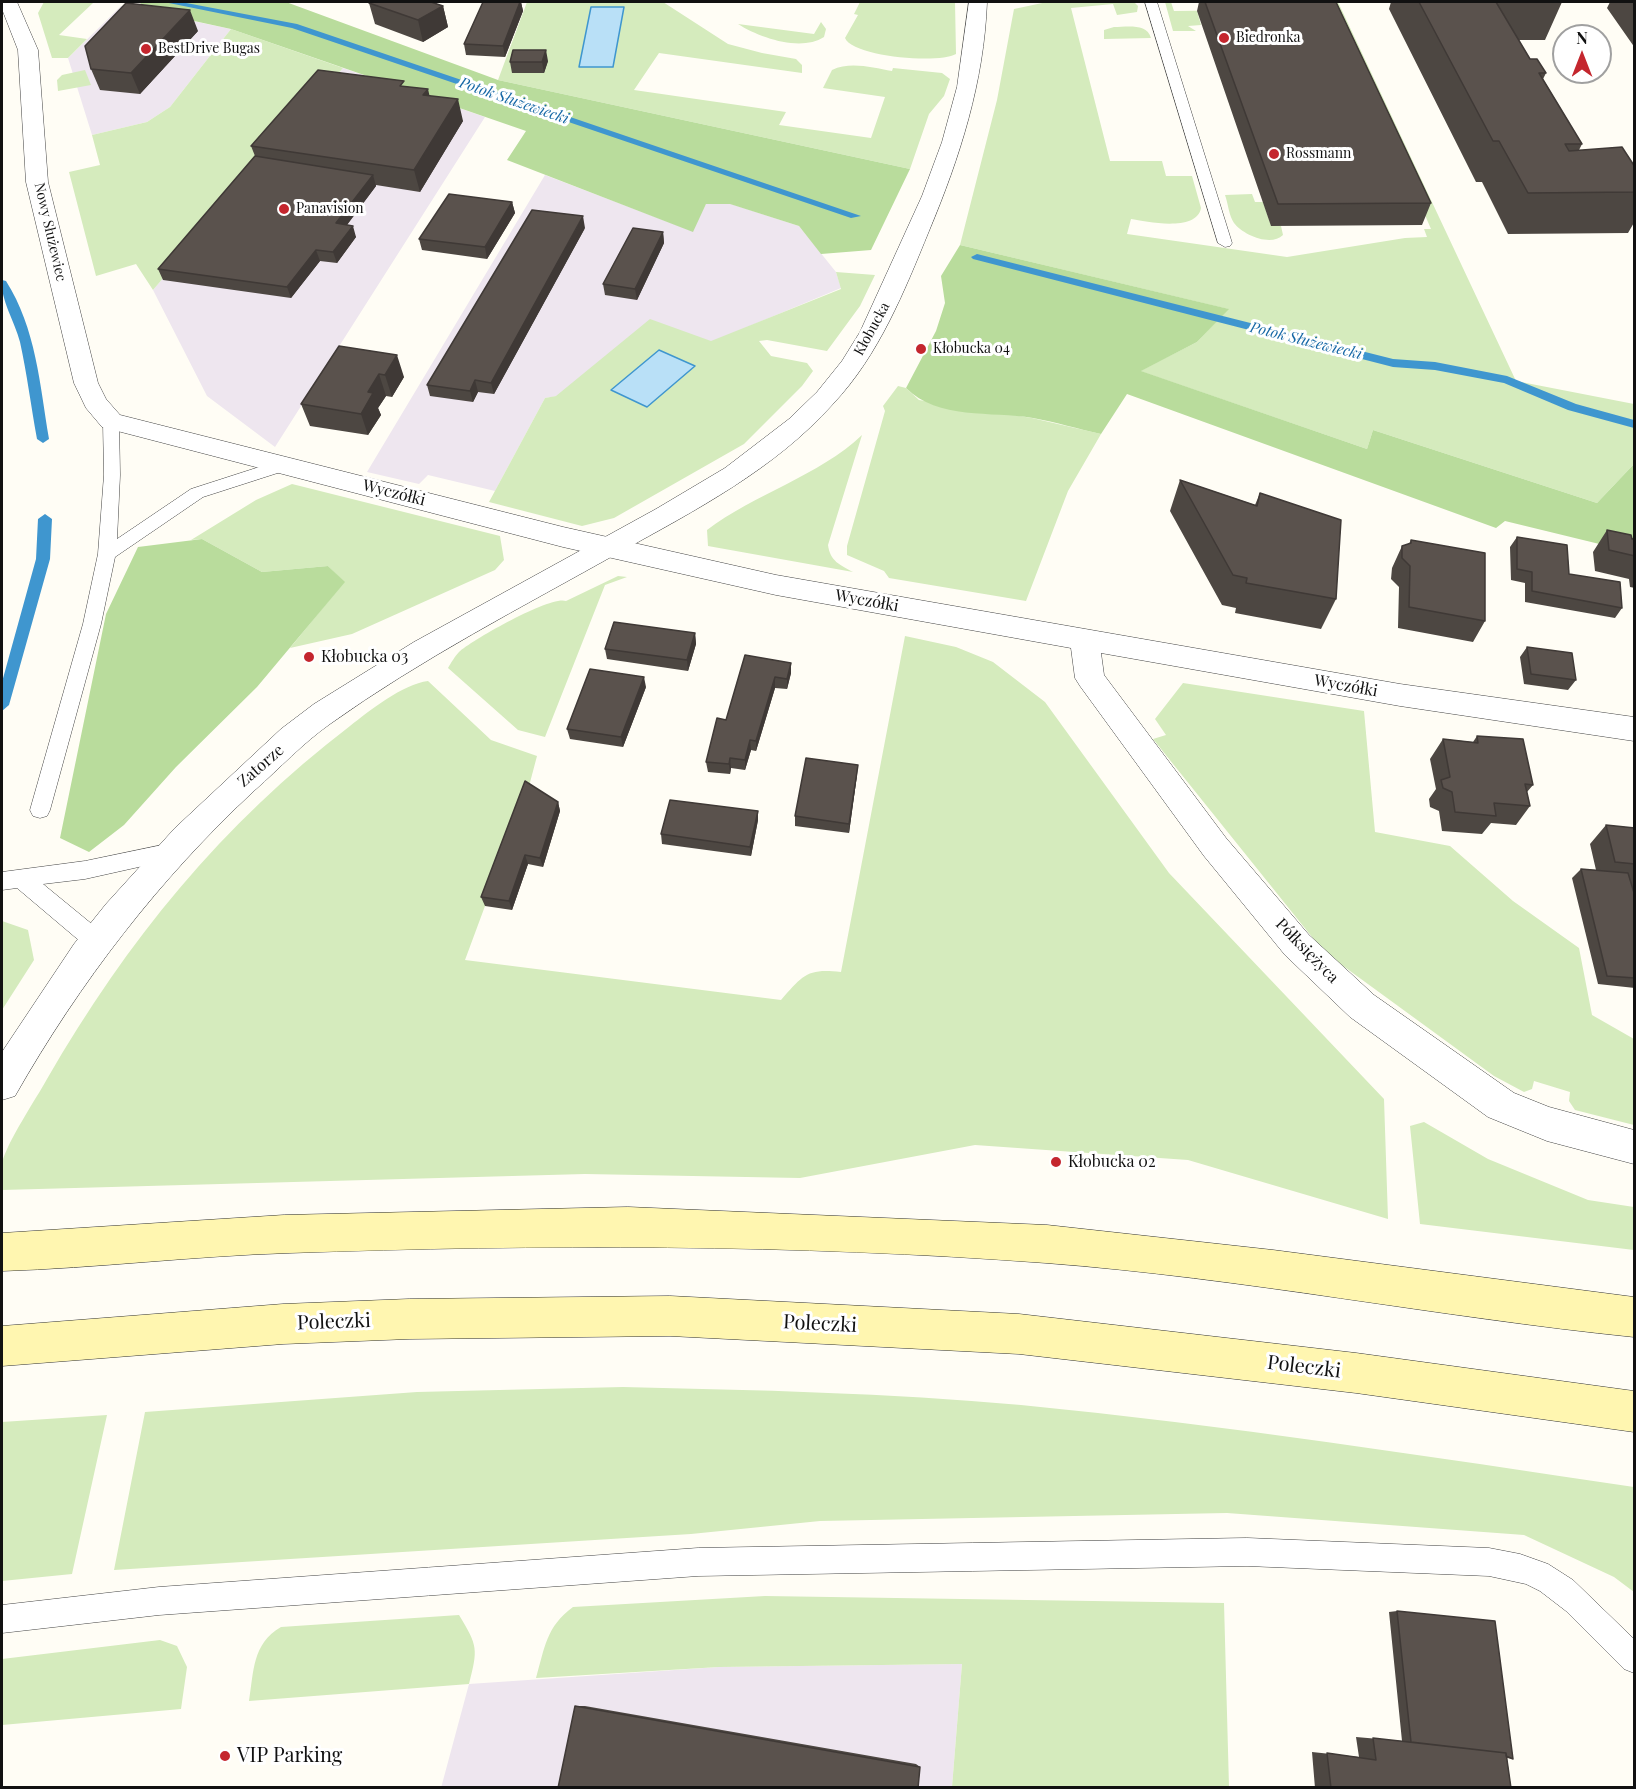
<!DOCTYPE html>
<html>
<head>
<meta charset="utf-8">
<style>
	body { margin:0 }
	#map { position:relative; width:1636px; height:1789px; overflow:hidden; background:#fffdf5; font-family:"Playfair Display",serif }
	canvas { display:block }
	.frame { position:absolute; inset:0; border:3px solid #111; pointer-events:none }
	.north { position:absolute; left:1552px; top:24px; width:60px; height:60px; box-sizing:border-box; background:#fff; border:2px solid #a0a0a0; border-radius:50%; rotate:0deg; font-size:16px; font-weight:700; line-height:24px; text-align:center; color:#111 }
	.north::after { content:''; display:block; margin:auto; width:21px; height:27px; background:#c4262e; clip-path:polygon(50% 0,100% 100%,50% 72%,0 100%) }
</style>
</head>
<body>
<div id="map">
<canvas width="1636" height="1789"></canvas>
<div class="frame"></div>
<div class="north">N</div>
</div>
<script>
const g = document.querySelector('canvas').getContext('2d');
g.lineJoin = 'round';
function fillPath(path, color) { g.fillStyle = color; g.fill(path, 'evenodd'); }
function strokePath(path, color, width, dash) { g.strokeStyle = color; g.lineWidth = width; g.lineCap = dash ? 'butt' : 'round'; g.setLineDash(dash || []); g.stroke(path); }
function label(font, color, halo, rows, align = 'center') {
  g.font = font + ' "Playfair Display",serif'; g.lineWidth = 6; g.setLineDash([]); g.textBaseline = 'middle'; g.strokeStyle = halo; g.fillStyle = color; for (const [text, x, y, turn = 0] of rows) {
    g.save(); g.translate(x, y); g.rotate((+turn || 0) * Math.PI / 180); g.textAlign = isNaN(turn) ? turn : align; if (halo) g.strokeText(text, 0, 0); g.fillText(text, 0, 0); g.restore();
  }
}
const industrial = new Path2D(`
	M121,6L231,29L170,107L147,122L92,135L68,58Z
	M343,68L485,117L275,447L207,396L153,290Z
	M545,175L692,231L706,204H731L799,226L836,272L841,288L745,328L732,369L545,398L495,491L428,475L419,484L367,472Z
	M962,1664L952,1787L441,1788L469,1684L719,1667Z`);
const green = new Path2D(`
	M44,2L93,3L59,35L87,39L68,58H52L38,13Z
	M527,2H663L728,44L762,53L796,59L802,65V73L659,53L634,90L786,112L779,125L871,138L885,97L823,88L832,70C851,61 873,68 892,71L893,68L942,73L950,79L944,96L929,114L910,169L498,80Z
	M857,2H955L956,54C939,64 853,57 845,38L858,15L854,14L860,2Z
	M1047,2H1134L1138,6L1137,12L1117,15L1113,4L1071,8L1110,161H1162L1166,176H1192L1201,208C1197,232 1147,222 1131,219L1127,234L1287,257L1405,238L1427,237L1424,229H1431L1421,206L1237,2H1338L1516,381L1634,404V464L1597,503L1373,430L1367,449L1140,371L1197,342L1228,309L960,245L997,100L1014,9Z
	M1165,2H1171L1174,11L1261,10L1197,11L1201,25L1188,26L1196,31H1173Z
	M821,22L826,29L824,37C801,52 760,38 738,24L814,34Z
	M1114,27C1127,27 1147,23 1151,38L1104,39V30Z
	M231,29L343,68L153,290L136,264L96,276L69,172L100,165L92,135L147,122L170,107Z
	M85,70L91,85L58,91L57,80L62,75Z
	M1252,194L1255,202H1263L1271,225L1281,226L1283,235C1271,247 1243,235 1234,223C1229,216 1228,203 1225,195Z
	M836,272L875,275L860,306L827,351L767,340L759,341L771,356L807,363L813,371L802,386L744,444L614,518L582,526L489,502L545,398L556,396L650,319L711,341L841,289Z
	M898,386L906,388L919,400L1032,418L1101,434L1068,491L1026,601L889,578L884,571L847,555V546L885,411L883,406Z
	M862,435L828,545C830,561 840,565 853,572L708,546L707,530C754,494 819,476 862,435Z
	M292,484L500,536L504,560L495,570L352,634L290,648L344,582L328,566L262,572L202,539L191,540L256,500Z
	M618,576L627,577L605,585L545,737L518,730L448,668C451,663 455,656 459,652C472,640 551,595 566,601Z
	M905,636L956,647L993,662L1045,702L1169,873L1384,1099L1388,1219L1188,1160L975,1145L800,1178L585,1174L2,1190C2,1182 0,1171 2,1163C7,1142 36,1099 47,1079C128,939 221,825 350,726C369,711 403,684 428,681L491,740L537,756L528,790L465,960L781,1000C803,975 807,968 841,972Z
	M1183,683L1364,711L1375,832L1450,846L1513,901L1579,948L1592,1015L1634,1039V1125L1575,1110L1569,1101L1570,1092L1534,1081L1532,1089L1524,1092L1494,1076L1324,952L1153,739L1166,735L1155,719Z
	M2,921L28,930L34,960L2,1010Z
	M1424,1122L1488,1159L1588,1200L1634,1207V1250L1420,1224L1410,1126Z
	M623,1387C755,1390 889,1393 1021,1405C1226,1425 1431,1457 1634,1487V1592L1614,1577L1524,1535L1227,1513L820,1521L691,1534L114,1570L145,1412L417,1392Z
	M107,1415L72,1574L2,1581V1422Z
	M765,1596L1224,1603L1229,1787H952L962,1664L719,1667L536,1678C545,1647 546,1627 573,1607Z
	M459,1615C478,1646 478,1649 469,1684L249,1701C254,1671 252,1644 281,1627Z
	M160,1640L177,1646L187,1667L181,1709L2,1725V1659Z`);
const forest = new Path2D(`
	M143,2H286L498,80L910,169L871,250L821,254L799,226L730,204H706L693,232L507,160L526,131L231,29L134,8Z
	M960,245L1229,309L1197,342L1141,371L1367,449L1373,430L1597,503L1634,464V559L1624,550L1505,521L1496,528L1127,394L1101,434C1078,429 1056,422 1033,418C991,411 938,420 906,388L936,331L945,303L941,276Z
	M202,539L262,572L328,566L345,582L257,687L176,767L124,825L89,852L60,838L106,614L138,547Z`);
const water = new Path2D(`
	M591,7H624L613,67H579Z
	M659,350L695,366L647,407L611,390Z`);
const stream = new Path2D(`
	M164,2H181L297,24L861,216L851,218L292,28Z
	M977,254L1393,359L1435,362L1507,376L1576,404L1634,420V428L1568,410L1504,383L1435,370L1393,367L973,259L971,257Z
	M2,280L6,281C36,328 40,385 49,439L43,443L37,439C31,406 27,374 20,342C15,322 0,299 2,280Z
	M45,514L52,519L50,559L9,705L2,711V682L36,559L38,519Z`);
const service = new Path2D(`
	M1145,2H1157L1232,243L1230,246L1225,247L1218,243Z
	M111,416L119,421L120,475L117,539L191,489L284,459L292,465L290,469L203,497L115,557L101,624L50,810L47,816L40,818L33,816L30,810L83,624L98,554L104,475L103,421Z
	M172,843L179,846L182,852L179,858L85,879L43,884L104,934L107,941L104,948L96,950L88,948L17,888L2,890V872L85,861Z
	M1247,1538L1489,1548L1520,1554L1548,1564L1573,1580L1634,1639V1673L1624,1669L1566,1611L1540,1591L1526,1584L1489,1576L1247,1566L698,1576L159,1615L2,1633V1605L159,1587L698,1548Z`);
const minor = new Path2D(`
	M2,2H17L38,50L48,182L98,383L106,399L120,415L563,527L776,575L1400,684L1634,717V741L1400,706L1101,653L1104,675L1226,838L1309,935L1374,995L1514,1093L1549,1107L1634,1130V1164L1547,1141L1488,1117L1350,1017L1285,955L1204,856L1080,686L1075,678L1071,648L776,595L563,547L102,427L86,408L74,383L26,182L18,50L2,9Z`);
const tertiary = new Path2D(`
	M969,2H987C984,82 960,157 929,231C904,292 879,355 833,404C775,469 696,510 620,552C522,607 421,659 330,724C303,743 280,768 255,790C159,879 80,982 15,1096L2,1100V1052L74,944L106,904L175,828L281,729L314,704L414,642L656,509L725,468L789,419L817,392L842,361L860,332L922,196L942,142L957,87Z`);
const secondary = new Path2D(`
	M628,1207L1047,1225L1273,1250L1634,1297V1337C1438,1317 1243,1278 1046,1263C794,1244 541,1244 289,1253C193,1256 97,1268 2,1271V1233L284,1215Z
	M670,1296L1019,1314L1356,1353L1634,1391V1432L1356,1393L1019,1354L670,1336L409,1339L283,1344L2,1366V1326L283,1304L409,1299Z`);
const wall = new Path2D(`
	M483,2H521L523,11L505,57L466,55L464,44Z
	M1199,2H1336L1431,203L1422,225L1271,226L1197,11Z
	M1391,2H1562L1545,40H1519L1530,59L1546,73L1543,79L1582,144L1579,150L1635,167V221L1628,233L1508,234L1482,182H1476L1389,9Z
	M1610,2H1635V48L1607,8Z
	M369,3L443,6L448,27L423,42L375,24Z
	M198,31L140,94L100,90L91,69Z
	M548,61L544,73H512L510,62Z
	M405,86L429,96L463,121L420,192L376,185V186L347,225L356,237L337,263L320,261L291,298L163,280L158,269L255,156L251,146Z
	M512,202L515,213L487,259L422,250L419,239Z
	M585,228L494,394L478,392L473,402L430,396L427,385Z
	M663,232L664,243L637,300L605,295L603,284Z
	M339,346L404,377L392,397L386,396L378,408L381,415L368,435L310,426L301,404Z
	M1180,480L1255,505L1260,493L1336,599L1321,629L1235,613L1236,608L1222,605L1170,511Z
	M1607,530L1635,539V588L1630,587L1629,579L1595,571L1593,552Z
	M1517,537L1569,574L1622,608L1615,618L1525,602V583L1511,580L1510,547Z
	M1411,540L1485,621L1473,642L1398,628L1399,587L1391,579L1392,568L1402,546L1409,544Z
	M695,633L696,644L688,671L607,659L605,649Z
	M1527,647L1576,680L1568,690L1524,684L1520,657Z
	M745,655L791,673L787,689L775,688L756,751L751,750L745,770L731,768L730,774L708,772L706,762L726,720Z
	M646,687L623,747L570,739L567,729Z
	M1477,736L1533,785L1527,792L1530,806L1516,825L1491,823L1482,834L1442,831L1439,811L1430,807L1429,799L1436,789L1430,759L1443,739L1473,742Z
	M857,775L849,833L795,826V816Z
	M558,802L560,811L543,867L528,864L512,910L485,906L481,897Z
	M758,811V820L751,856L662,844L661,834Z
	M1606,825L1635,828V988L1598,984L1572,878L1581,869L1596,870L1590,844Z
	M1397,1611L1513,1759L1507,1758L1511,1788H1315L1312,1752L1359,1757L1356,1737L1402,1741L1389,1612Z
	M575,1706H585L916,1764L920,1767Z`);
const shadedWall = new Path2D(`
	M520,2H521L523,11L505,57L503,46Z
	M443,6L448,27L423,42L418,20Z
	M190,10L198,31L140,94L131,73Z
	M546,50L548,61L544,73L542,62Z
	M428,89L433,111L423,95Z
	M458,99L463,121L420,192L414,170Z
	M373,175L376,186L340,234L336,223Z
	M512,202L515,213L487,259L485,247Z
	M583,216L585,228L494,394L491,383Z
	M353,226L356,237L337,263L333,252Z
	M663,232L664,243L637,300L635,289Z
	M316,250L320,261L291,298L287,287Z
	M397,355L404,377L392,397L385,375Z
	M379,374L386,396L378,408L381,415L368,435L361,414L368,392Z
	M475,380L478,392L473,402L470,391Z
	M695,633L696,644L688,671L687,660Z
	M791,663V673L787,689V679Z
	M644,677L646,687L623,747L621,737Z
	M775,677V688L756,751V741Z
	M750,740L751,750L745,770V760Z
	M730,758L731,768L730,774L729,764Z
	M858,765L857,775L849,833V824Z
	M558,802L560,811L543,867L540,858Z
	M758,811V820L751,856L750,847Z
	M525,855L528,864L512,910L509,901Z`);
const building = new Path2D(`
	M371,2H431L443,6L418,20L369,3Z
	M483,2H520L503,46L464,44Z
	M1205,2H1336L1431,203L1278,204Z
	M1419,2H1496L1530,59H1537L1546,73H1539L1582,144H1565L1569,151L1622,147L1635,167V192L1528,193L1499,141H1493Z
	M126,3L190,10L131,73L91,69L85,46Z
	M513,50H546L542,62H510Z
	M318,70L404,81L400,86L428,89L423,95L458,99L414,170L251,146Z
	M255,156L373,175L336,223L353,226L333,252L316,250L287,287L158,269Z
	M449,194L512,202L485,247L419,239Z
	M532,210L583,216L491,383L475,380L470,391L427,385Z
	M633,228L663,232L635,289L603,284Z
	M339,346L397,355L385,375L379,374L368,392L373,393L361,414L301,404Z
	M1180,480L1257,506L1260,493L1341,520L1336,599L1246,583L1247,578L1233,575Z
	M1607,530L1631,535L1632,539H1635V556L1609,550Z
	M1517,537L1567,545L1569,574L1620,582L1622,608L1532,591V572L1517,569Z
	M1411,540L1485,553V621L1409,607L1410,566L1402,558V546L1411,543Z
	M614,622L695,633L687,660L605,649Z
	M1527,647L1572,653L1576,680L1531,674Z
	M745,655L791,663L787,679L775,677L756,741L750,740L745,760L730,758L729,764L706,762L717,718L726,720Z
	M590,669L644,677L621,737L567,729Z
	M1477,736L1523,739L1533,785L1525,784L1530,806L1494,803L1496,816L1455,812L1452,792L1443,788L1441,780L1450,777L1443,739L1478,743Z
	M806,758L858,765L849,824L795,816Z
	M525,781L558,802L540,858L525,855L509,901L481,897Z
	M670,800L758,811L750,847L661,834Z
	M1606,825L1635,828V864L1615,862Z
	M1581,869L1628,873L1635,896V978L1607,976Z
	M1397,1611L1495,1621L1513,1759L1506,1756V1753L1411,1742Z
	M575,1706L920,1767L918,1788H558Z
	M1373,1738L1506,1753L1511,1788H1331L1327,1753L1376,1760Z`);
const markers = [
	[1224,38,6,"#c4262e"],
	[146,49,6,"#c4262e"],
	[1274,154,6,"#c4262e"],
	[284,209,6,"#c4262e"],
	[921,349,6,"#c4262e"],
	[309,657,6,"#c4262e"],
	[1056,1162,6,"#c4262e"],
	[225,1756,6,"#c4262e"]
];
const farPoinames = [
	["Biedronka",1236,38],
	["BestDrive Bugas",158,49],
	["Rossmann",1286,154],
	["Panavision",296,209],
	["Kłobucka 04",933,349]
];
const farStreetnames = [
	["Nowy Służewiec",50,232,77],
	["Kłobucka",872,329,-61]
];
const farWaternames = [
	["Potok Służewiecki",514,101,19],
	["Potok Służewiecki",1306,341,14]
];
const streetNames = [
	["Wyczółki",394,493,14],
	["Wyczółki",867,601,10],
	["Wyczółki",1346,686,10],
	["Zatorze",261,766,-41],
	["Półksiężyca",1307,951,46]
];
const poiNames = [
	["Kłobucka 03",321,657],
	["Kłobucka 02",1068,1162]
];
const nearStreetnames = [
	["Poleczki",334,1322,-2],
	["Poleczki",820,1324,3],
	["Poleczki",1304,1367,7]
];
const nearPoinames = [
	["VIP Parking",237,1756]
];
fillPath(industrial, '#eee6ef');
fillPath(green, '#d5ebbd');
fillPath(forest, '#b9dc9c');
fillPath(water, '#b9e0f7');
strokePath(water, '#3f96cf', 1.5);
fillPath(stream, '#3f96cf');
strokePath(service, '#444', 1);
strokePath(minor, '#444', 1);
strokePath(tertiary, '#444', 1);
strokePath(secondary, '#333', 1);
fillPath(service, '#fff');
fillPath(minor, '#fff');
fillPath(tertiary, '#fff');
fillPath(secondary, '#fff6b0');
fillPath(wall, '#4d4742');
fillPath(shadedWall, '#3f3936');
fillPath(building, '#5a524d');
strokePath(building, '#3f3936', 1.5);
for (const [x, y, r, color] of markers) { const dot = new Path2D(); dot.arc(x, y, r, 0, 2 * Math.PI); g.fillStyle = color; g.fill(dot); strokePath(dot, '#fff', 2); }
label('14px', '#111', '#fff', farPoinames, 'left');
label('14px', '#111', '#fff', farStreetnames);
label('italic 15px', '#1768a6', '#fff', farWaternames);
label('16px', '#111', '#fff', streetNames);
label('16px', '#111', '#fff', poiNames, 'left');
label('20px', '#111', '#fff', nearStreetnames);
label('20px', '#111', '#fff', nearPoinames, 'left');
</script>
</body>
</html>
